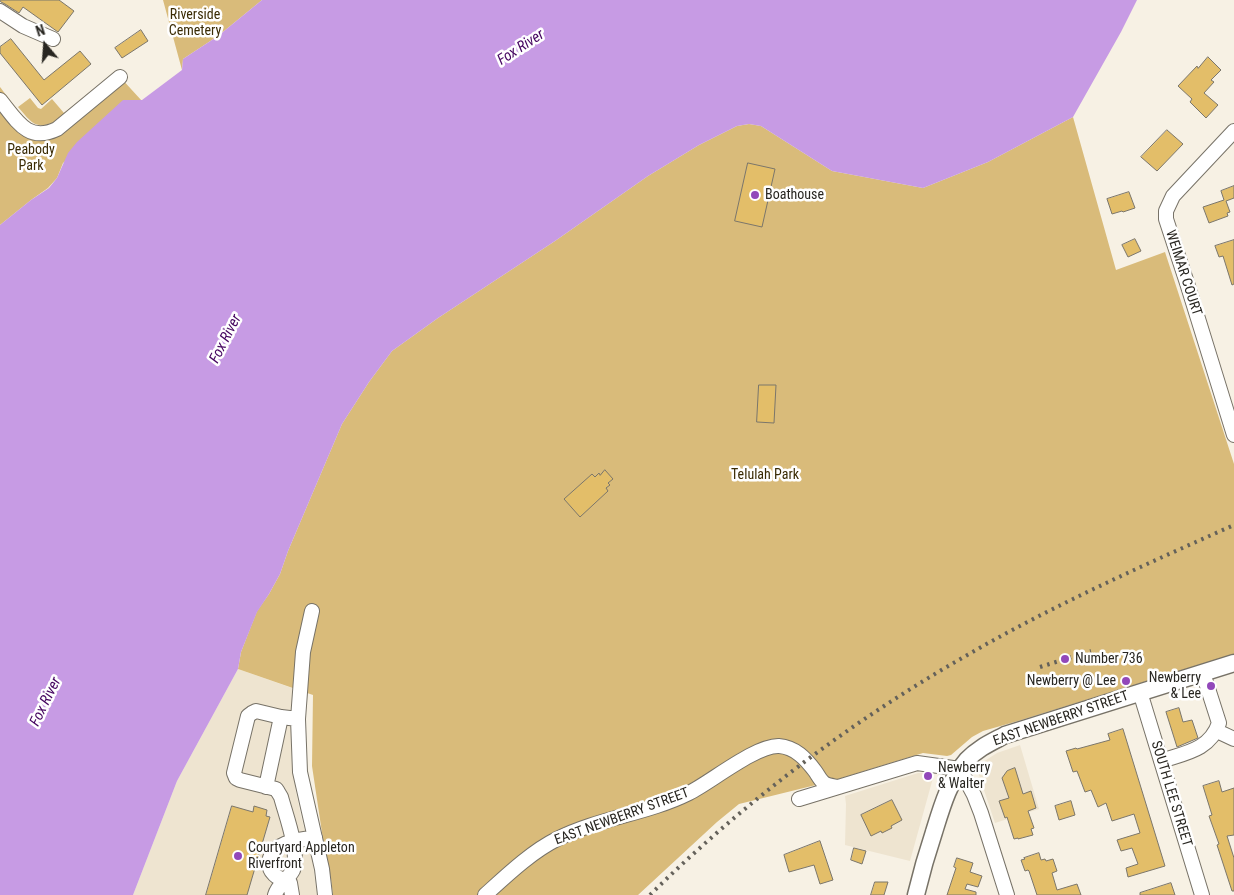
<!DOCTYPE html>
<html>
<head>
<meta charset="utf-8">
<style>
	body { margin:0 }
	#map { position:relative; width:1234px; height:895px; overflow:hidden; background:#f7f1e4; font-family:"Roboto Condensed",sans-serif }
	canvas { display:block }
	.north { position:absolute; left:20px; top:20px; width:50px; height:50px; -webkit-text-stroke:4px #fff; paint-order:stroke; rotate:342deg; font-size:14px; font-weight:700; line-height:20px; text-align:center; color:#282621 }
	.north::after { content:''; display:block; margin:auto; width:18px; height:22px; background:#282621; clip-path:polygon(50% 0,100% 100%,50% 72%,0 100%) }
</style>
</head>
<body>
<div id="map">
<canvas width="1234" height="895"></canvas>
<div class="north">N</div>
</div>
<script>
const g = document.querySelector('canvas').getContext('2d');
g.lineJoin = 'round';
function fillPath(path, color) { g.fillStyle = color; g.fill(path, 'evenodd'); }
function strokePath(path, color, width, dash) { g.strokeStyle = color; g.lineWidth = width; g.lineCap = dash ? 'butt' : 'round'; g.setLineDash(dash || []); g.stroke(path); }
function label(font, color, halo, rows, align = 'center') {
  g.font = font + ' "Roboto Condensed",sans-serif'; g.lineWidth = 5; g.setLineDash([]); g.textBaseline = 'middle'; g.strokeStyle = halo; g.fillStyle = color; for (const [text, x, y, turn = 0] of rows) {
    g.save(); g.translate(x, y); g.rotate((+turn || 0) * Math.PI / 180); g.textAlign = isNaN(turn) ? turn : align; if (halo) g.strokeText(text, 0, 0); g.fillText(text, 0, 0); g.restore();
  }
}
const built = new Path2D(`
	M238,669L292,688L293,769L296,792L301,816L312,858L317,895H133L177,781Z
	M1020,745L1039,809L995,823L979,775V766L983,762L997,753Z
	M918,773H925L933,778L910,861L845,845L846,804L845,796Z`);
const green = new Path2D(`
	M163,0H262L218,36L183,59L182,70Z
	M120,77L142,101L63,163L57,178L48,188L31,200L0,225V87C8,97 25,122 36,126C42,128 47,126 51,123C34,130 29,119 18,107L30,98L38,108L41,109L52,99L64,113L100,84Z
	M1073,117L1116,270L1165,252L1234,464V654L1018,721L983,731L972,737L951,755L947,756L923,753L832,781L739,804L717,822L638,895H333L331,879L324,846L312,766L313,695L238,669L241,652L257,611L269,594L280,574L288,551L342,424L369,382L392,351L438,318L555,241L648,176L699,145L737,126L749,124L761,126L832,171L923,188L988,162Z`);
const water = new Path2D(`
	M262,0H1137L1121,32L1073,117L988,162L923,188L832,171L761,126L749,124L737,126L699,145L648,176L555,241L438,318L392,351L369,382L342,424L288,551L280,574L269,594L257,612L241,652L238,669L177,781L133,895H0V225L31,200L49,188L57,178L68,153L77,142L123,100H142L182,70L183,59L218,36Z`);
const building = new Path2D(`
	M0,0H59L74,11L58,32L23,7L19,13L5,4L1,2Z
	M141,30L148,41L122,58L115,48Z
	M11,39L44,80L80,51L91,64L42,105L0,53V47Z
	M1208,57L1221,70L1211,80L1214,82L1204,93L1218,105L1206,118L1190,102L1192,99L1178,86L1197,66L1198,68Z
	M1167,130L1183,144L1157,171L1141,157Z
	M748,163L775,169L762,227L735,221Z
	M1234,186V198L1226,201L1230,212L1227,213L1228,216L1209,223L1203,207L1224,200L1221,191Z
	M1129,192L1135,208L1123,212L1122,211L1112,214L1107,199Z
	M1135,239L1141,251L1128,257L1122,245Z
	M1234,240V284L1232,285L1223,256L1219,257L1215,246Z
	M759,385H776L774,423L757,422Z
	M605,470L613,479L608,483L610,485L606,488L608,491L580,517L564,499L592,474L595,477L599,473L600,475Z
	M1179,708L1183,722L1192,720L1198,738L1177,747L1166,712Z
	M1123,729L1165,866L1128,877L1126,868L1138,864L1132,848L1121,851L1117,840L1140,833L1134,814L1112,821L1106,803L1098,807L1091,790L1085,792L1077,771L1073,772L1066,751L1076,748L1077,749L1110,740L1108,734Z
	M1015,768L1023,794L1031,791L1036,808L1028,811L1034,828L1031,829L1033,835L1018,839V838L1014,839L1007,817L1005,818L999,801L1009,798L1002,778L1007,771Z
	M1219,781L1222,792L1234,788V835L1227,836L1234,858V891H1232L1217,845L1219,844L1209,816L1212,815L1203,786Z
	M892,800L902,820L891,826L892,828L882,833L881,831L871,836L861,815Z
	M1071,801L1075,815L1059,820L1055,806Z
	M232,806L253,812L254,806L267,810L266,816L270,817L247,895H206Z
	M820,841L833,880L820,884L814,865L789,872L784,855Z
	M854,848L866,851L862,864L851,860Z
	M1039,853L1041,860L1045,859L1046,861L1053,859L1057,871L1052,873L1057,890L1077,884L1081,895H1037L1029,871L1028,870L1025,871L1021,860L1025,859L1024,858Z
	M957,858L973,863L970,872L982,876L978,887L967,884L965,889L976,892V895H947L956,868L954,867Z
	M875,882H888L884,895H871Z
	M1171,883L1175,895H1140V893Z`);
const minor = new Path2D(`
	M0,11L23,26L53,39
	M0,100C17,121 28,143 57,129L120,77
	M1234,131L1173,196L1166,211V219L1187,283L1234,435
	M312,611L303,652L298,719L300,772L322,869L325,895
	M1140,692L1202,895
	M1217,731L1234,739
	M1161,761C1185,753 1210,750 1219,723L1203,673
	M266,787L281,717
	M799,799L917,763L960,769L974,795L981,813L1007,895
	M275,895C278,884 288,880 293,870C300,852 286,816 281,797L278,792L276,789L240,780L236,778L234,773L248,716L252,713L256,711L281,717L298,719
	M292,895L290,883C285,880 277,879 273,873C269,869 269,863 270,858C276,841 300,840 315,837
	M485,895C506,876 531,852 557,839C598,818 647,814 689,793C711,782 756,745 779,746C795,747 806,759 815,771C818,775 820,780 824,783C828,786 834,786 838,787`);
const major = new Path2D(`
	M916,895C921,874 927,853 934,832C942,806 949,781 967,760C978,748 992,742 1005,735L1234,663`);
const rail = new Path2D(`
	M1040,667L1091,651
	M650,895C745,801 853,720 969,654C1054,605 1144,565 1234,525`);
const markers = [
	[755,195,5,"#9248ba"],
	[1065,659,5,"#9248ba"],
	[1126,681,5,"#9248ba"],
	[1211,686,5,"#9248ba"],
	[928,776,5,"#9248ba"],
	[238,856,5,"#9248ba"]
];
const parkNames = [
	["Riverside",195,15],
	["Cemetery",195,31],
	["Peabody",31,150],
	["Park",31,166],
	["Telulah Park",765,475]
];
const poiNames = [
	["Boathouse",765,195],
	["Number 736",1075,659],
	["Newberry",1201,678,"right"],
	["& Lee",1201,694,"right"],
	["Newberry @ Lee",1116,681,"right"],
	["Newberry",938,768],
	["& Walter",938,784],
	["Courtyard Appleton",248,848],
	["Riverfront",248,864]
];
const streetNames = [
	["WEIMAR COURT",1183,273,72],
	["EAST NEWBERRY STREET",1061,719,-19],
	["SOUTH LEE STREET",1171,794,73],
	["EAST NEWBERRY STREET",622,817,-20]
];
const waterNames = [
	["Fox River",521,48,-33],
	["Fox River",226,339,-63],
	["Fox River",46,702,-64]
];
fillPath(built, '#eee4d0');
fillPath(green, '#d9bb7a');
fillPath(water, '#c79be4');
fillPath(building, '#e3be69');
strokePath(building, '#7b766b', 1);
strokePath(minor, '#777267', 16);
strokePath(major, '#777267', 19);
strokePath(minor, '#fff', 14);
strokePath(major, '#fff', 16);
strokePath(rail, '#64615a', 4, [2.5, 5]);
for (const [x, y, r, color] of markers) { const dot = new Path2D(); dot.arc(x, y, r, 0, 2 * Math.PI); g.fillStyle = color; g.fill(dot); strokePath(dot, '#fff', 2); }
label('14px', '#3a2b04', '#fff', parkNames);
label('14px', '#282621', '#fff', poiNames, 'left');
label('14px', '#282621', '#fff', streetNames);
label('italic 15px', '#44045f', '#fff', waterNames);
</script>
</body>
</html>
